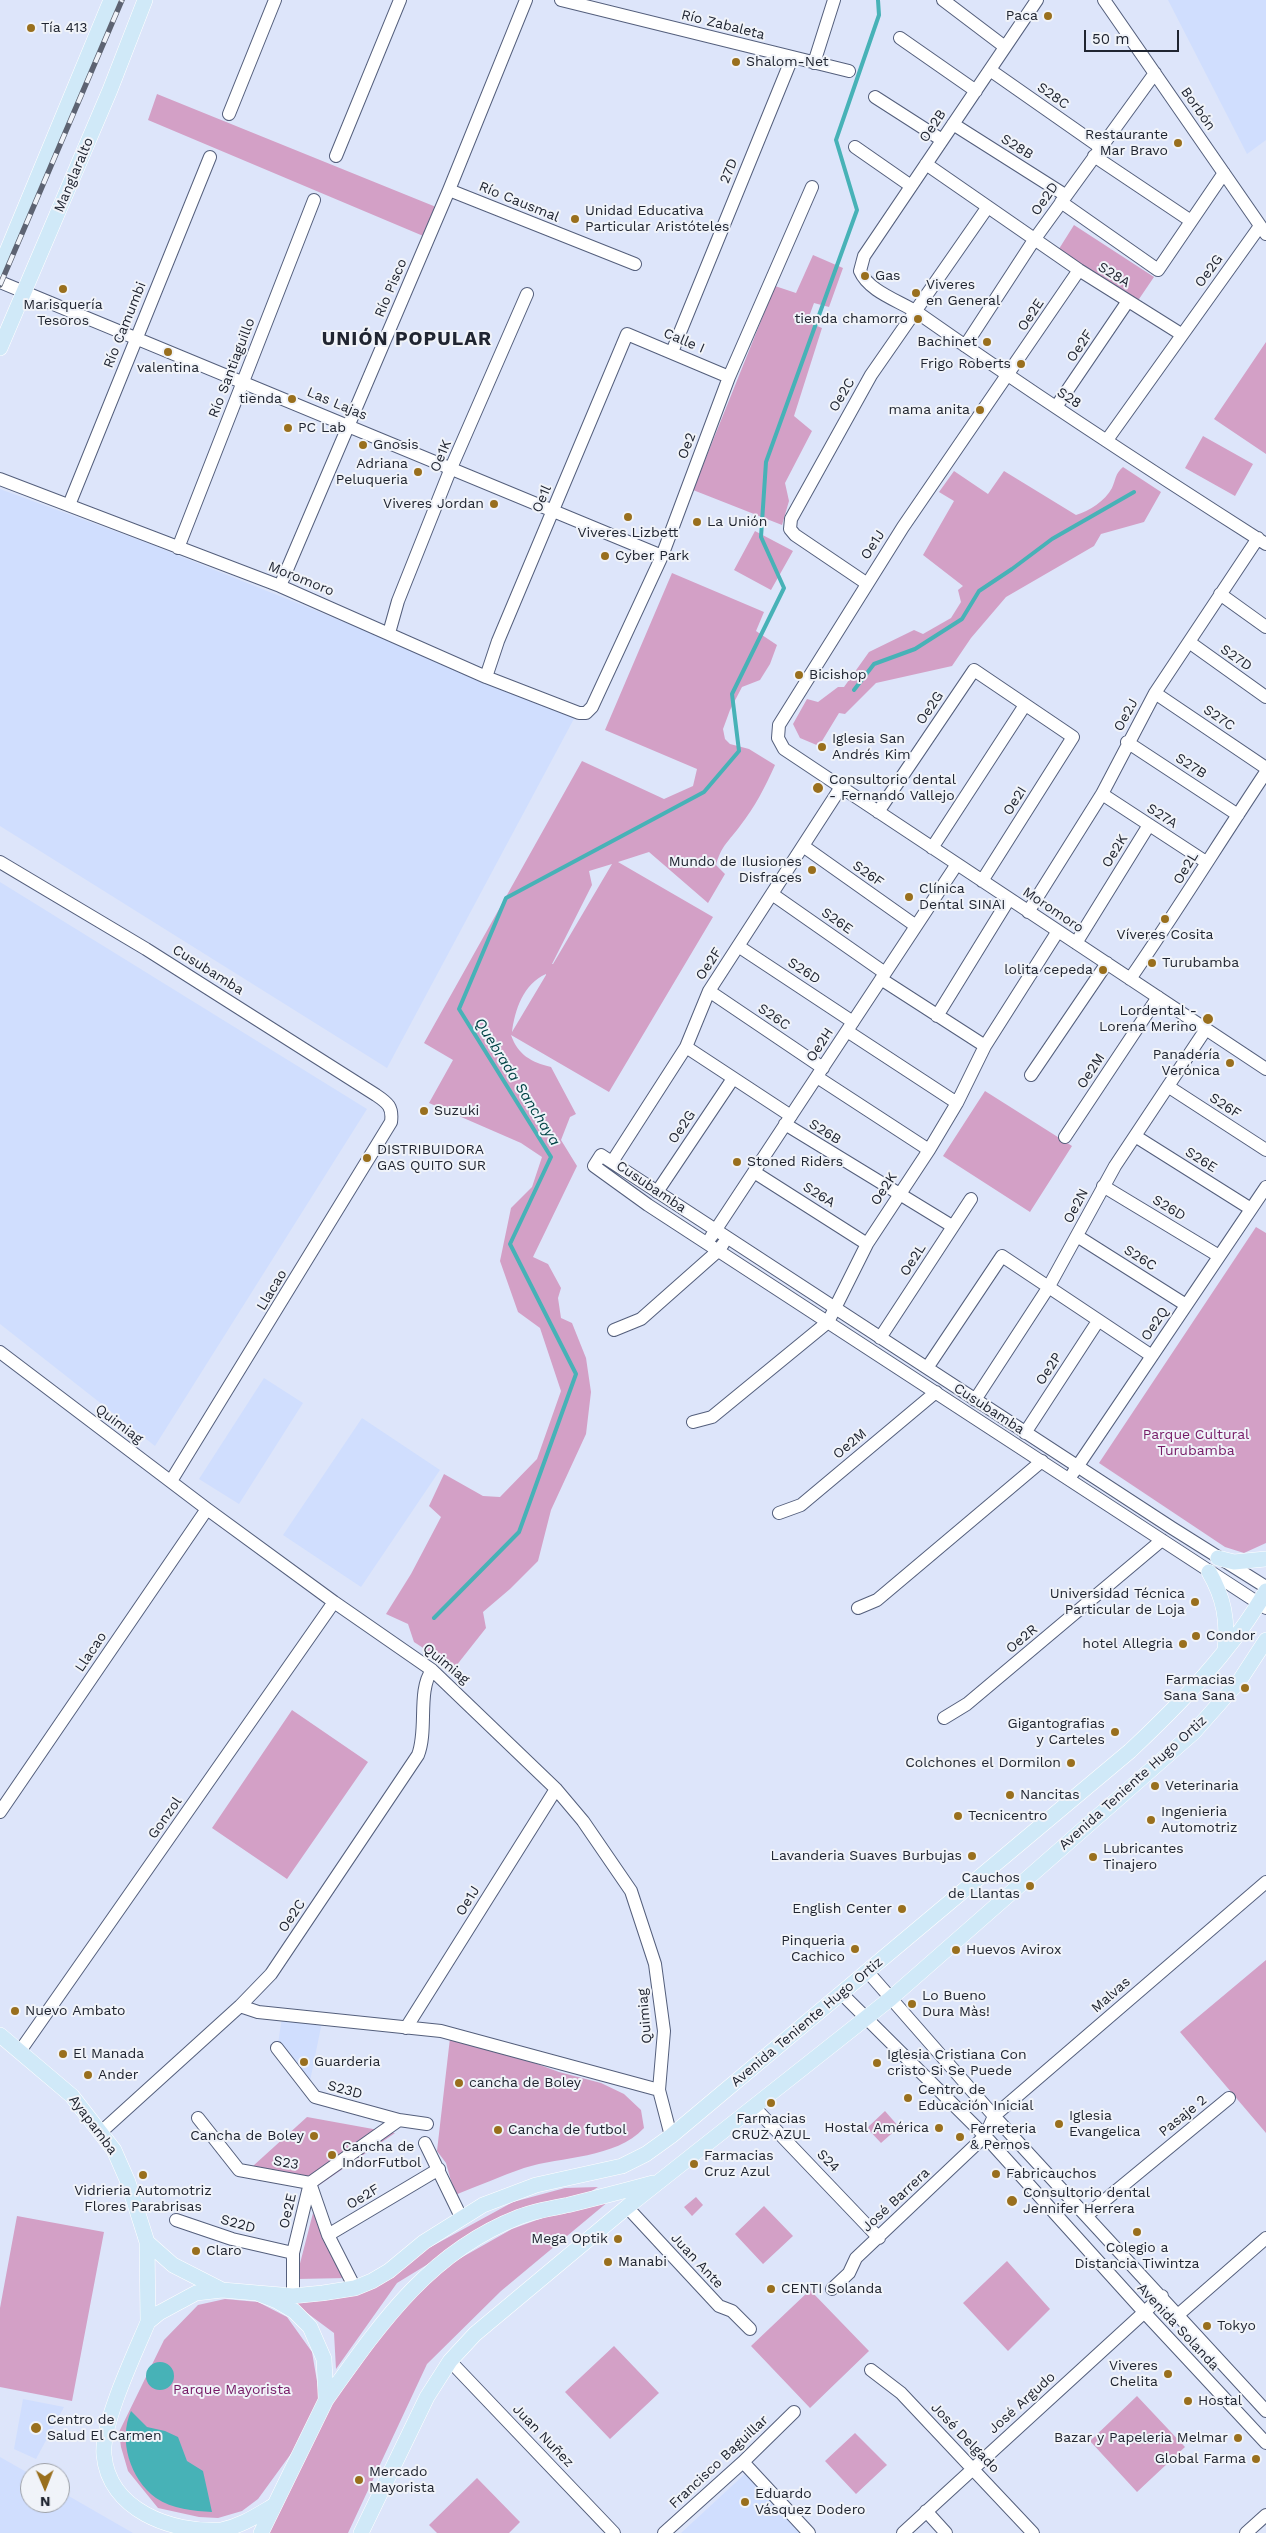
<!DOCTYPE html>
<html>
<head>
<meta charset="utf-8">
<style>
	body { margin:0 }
	#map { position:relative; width:1266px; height:2533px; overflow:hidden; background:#dde5fa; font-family:"Work Sans",sans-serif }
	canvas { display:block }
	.north { position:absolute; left:20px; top:2463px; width:50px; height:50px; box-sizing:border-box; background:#f0f3f9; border:1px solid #9da1a9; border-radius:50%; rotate:179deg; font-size:14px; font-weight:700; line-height:20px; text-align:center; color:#202531 }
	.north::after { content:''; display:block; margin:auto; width:18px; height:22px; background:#996f1d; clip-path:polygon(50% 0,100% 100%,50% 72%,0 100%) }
	.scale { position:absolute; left:1084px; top:30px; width:95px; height:22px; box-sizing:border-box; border:2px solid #202531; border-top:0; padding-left:6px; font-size:15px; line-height:18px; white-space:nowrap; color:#202531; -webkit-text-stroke:4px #f0f3f9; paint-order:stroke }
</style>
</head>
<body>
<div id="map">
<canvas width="1266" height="2533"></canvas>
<div class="north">N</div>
<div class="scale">50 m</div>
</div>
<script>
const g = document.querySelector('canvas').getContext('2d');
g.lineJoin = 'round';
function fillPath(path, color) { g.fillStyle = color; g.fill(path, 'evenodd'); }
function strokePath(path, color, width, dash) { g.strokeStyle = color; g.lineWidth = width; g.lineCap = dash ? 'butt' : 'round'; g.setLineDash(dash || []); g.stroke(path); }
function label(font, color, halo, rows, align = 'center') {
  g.font = font + ' "Work Sans",sans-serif'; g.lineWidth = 4; g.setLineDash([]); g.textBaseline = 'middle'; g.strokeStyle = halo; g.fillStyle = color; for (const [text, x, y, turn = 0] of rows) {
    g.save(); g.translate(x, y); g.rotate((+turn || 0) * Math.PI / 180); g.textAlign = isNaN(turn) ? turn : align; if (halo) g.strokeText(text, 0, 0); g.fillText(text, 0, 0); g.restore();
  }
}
const built = new Path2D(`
	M1168,0H1266V140L1247,154Z
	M0,489L150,544L576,715L387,1068L0,826Z
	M0,882L367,1109L155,1446L0,1324Z
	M264,1378L303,1403L239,1504L199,1479Z
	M362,1418L440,1470L361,1587L283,1535Z
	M282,2017L322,2022L310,2081L278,2044Z
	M23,2399L64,2407L36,2459L14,2449Z
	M0,2457L30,2474V2503H60V2491L133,2533H0Z
	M748,2471L806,2533H681Z`);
const green = new Path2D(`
	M157,94L441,209L428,238L148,120Z
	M1074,225L1154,277L1137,302L1057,252Z
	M813,255L843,268L829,307L814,303L807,322L822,328L794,416L812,431L785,483L789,501L782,525L693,490L775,286L796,293Z
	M1266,342V454L1214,419Z
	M1203,436L1253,464L1235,496L1185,468Z
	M1123,467L1161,492L1144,522L1101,534L1094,546L1006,597L971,638L952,666L876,683L845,714L839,713L819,746L800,738L793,724L807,699L818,702L838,687H844L869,652L914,630L923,634L951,618L961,602L958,590L963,586L923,555L954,501L939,492L954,471L988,494L1004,471L1076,515C1089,511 1105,501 1112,488C1116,479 1115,474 1123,467Z
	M755,531L793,551L771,590L734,570Z
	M672,573L764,612L756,631L777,645L770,664L760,680L742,687L730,710L723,729L725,739L730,744L749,749L775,765C765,787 755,807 740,826C729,841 721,846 716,865L725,874L708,903L649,852L618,862L713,917L609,1092L511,1035C518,1055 531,1062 551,1067L576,1114L570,1117L561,1140L577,1166L533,1257L548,1264L561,1288L558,1298L561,1318L572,1323L586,1358L591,1392L586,1434L551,1510L538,1561L510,1589L483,1612L486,1628L456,1666L443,1661L414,1642L408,1624L386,1614L411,1574L441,1517L429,1506L444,1474L483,1496L500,1497L537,1459L561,1391L540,1328L518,1312L500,1261L511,1208L532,1187L542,1157L521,1143L429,1103L453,1060L424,1043L582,761L664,799L693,786L697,769L605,730ZM612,864L553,964H552L592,885L589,871ZM546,974V975L512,1032C515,1010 523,984 546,974Z
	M985,1091L1072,1146L1030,1212L943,1156Z
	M1256,1227L1266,1233V1543L1244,1553L1225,1547L1099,1463Z
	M292,1710L368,1762L287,1879L212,1828Z
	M1266,1960V2133L1180,2032Z
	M450,2038L510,2054L559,2072L601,2083L624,2094L641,2110L644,2128C615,2159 562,2156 524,2168C501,2176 478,2186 455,2195L446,2163L437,2151Z
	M885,2111L899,2127L881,2143L867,2128Z
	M307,2117L395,2133L315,2188L253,2166Z
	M598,2187L584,2196L451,2250L397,2283L336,2369L334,2333L291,2301L374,2285L427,2249L513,2202L565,2188Z
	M615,2196L501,2291L427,2364L348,2533H267L316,2427L360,2354L436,2272L512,2229L567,2209Z
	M696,2197L703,2205L692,2216L684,2207Z
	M764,2206L793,2236L763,2264L735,2234Z
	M313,2213L347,2278L296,2279Z
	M17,2216L104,2232L72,2401L0,2387V2308Z
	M1007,2261L1050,2309L1008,2351L963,2303Z
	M810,2290L869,2351L810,2408L751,2346Z
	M225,2299L258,2302L287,2317L312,2352L320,2399L293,2451L258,2499L242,2511L218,2518L199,2517L158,2508L128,2471L121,2447L119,2432L164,2340L198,2305Z
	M614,2346L659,2393L610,2439L565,2392Z
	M1137,2396L1185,2447L1137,2492L1090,2441Z
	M855,2433L887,2465L856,2494L825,2461Z
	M477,2478L520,2522L509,2533H437L429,2525Z`);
const water = new Path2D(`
	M146 2376a14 14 0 1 1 28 0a14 14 0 1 1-28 0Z
	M131,2411L147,2427L165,2431L178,2437L187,2461L203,2471L212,2512C194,2511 172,2509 156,2498C130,2479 118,2440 131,2411Z`);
const stream = new Path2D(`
	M854,690L874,664L915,649L962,619L979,591L1012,569L1052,539L1134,492
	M434,1618L519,1532L576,1374L510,1244L551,1157L459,1009L506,898L704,792L739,751L732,694L784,588L761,537L766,462L857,210L836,140L879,15L878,0`);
const minor = new Path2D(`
	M561,0L849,71
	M943,0L1005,47
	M1037,0L864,256L860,271C869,292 900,301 918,313C1032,393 1148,469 1266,544
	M1104,0L1266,234
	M900,38L976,91
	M814,63L834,0
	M990,70L1100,147
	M875,97L942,140
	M229,114L275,0
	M953,124L1065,195
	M855,147L911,186
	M336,156L400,0
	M1094,156L1191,221
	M926,164L1079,270L1181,334
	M449,190L635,264
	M1061,202L1158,270L1224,173
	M1079,270L903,527L779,725L778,738L784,749L841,787L1266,1069
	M0,282L662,556
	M965,346L1034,240L1155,73
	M672,352L792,58
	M1056,407L1128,301
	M1107,440L1260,226
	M0,479L280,586L486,677L579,713H586L592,707L662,556L729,377L812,187
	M69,505L210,157
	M178,548L314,200
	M866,583L795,535L790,529L791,519L871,375L987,208
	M280,586L449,190L526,0
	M1220,594L1266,627
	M389,633L398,601L451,468L527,294
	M1189,642L1266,697
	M486,677L498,641L627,334L729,377
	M1155,693L1266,768
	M1127,742L1238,815
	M1102,794L1206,862
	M878,812L974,670L1073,737L982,881
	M803,846L916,926
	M932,848L1025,705
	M0,862L146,949L376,1095C388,1103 393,1107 391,1122L171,1481
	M772,894L885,973
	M1028,912L1102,794L1155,693L1258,538
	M1076,943L1149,825
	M738,946L853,1022
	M881,979L985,1046
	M1130,979C1177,911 1220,841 1266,772
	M709,991L823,1068
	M937,1016L1009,899
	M847,1031L957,1103
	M686,1047L791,1116
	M1031,1075L1107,963
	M817,1077L929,1150
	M1169,1087L1266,1150
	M785,1124L952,1226
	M1135,1136L1251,1209
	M1065,1137L1158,997
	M612,1162L686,1047L709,991L841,787
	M754,1172L867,1244
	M1103,1186L1219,1256
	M657,1192L732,1080
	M1077,1236L1186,1305
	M711,1237L957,864
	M614,1330L641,1319L719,1250L723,1244
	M880,1338L971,1199
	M0,1352L207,1509L334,1602L432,1670L556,1789L583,1821L631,1891L655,1964L664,2031L659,2090L671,2136
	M927,1368L1002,1256L1152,1356
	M975,1400L1048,1288L1115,1166L1206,1029
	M693,1422L712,1417L828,1322L867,1244L929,1150L957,1103L985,1046L1058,931
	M1025,1433L1098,1321
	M1073,1473L1266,1187
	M779,1513L801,1505L936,1392
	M1266,1587L1172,1528L601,1155L594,1166L648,1205L1266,1608
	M858,1608L877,1600L1042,1461
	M944,1718L967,1704L1162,1540
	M0,1812L207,1509
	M867,1971L994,2116L1266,2411
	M841,1993L985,2136L1144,2312L1266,2443
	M240,2006L258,2012L441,2031L659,2090
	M406,2028L556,1789
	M277,2048L315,2097L399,2120L427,2124
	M20,2051L334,1602
	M754,2107L879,2238
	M198,2118L239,2170L310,2183L328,2235L355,2288
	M101,2132L240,2006L271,1974L418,1755C428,1730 417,1691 432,1670
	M425,2143L461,2217
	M627,2207L719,2306L732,2311L750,2329
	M1087,2215L1229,2098
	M176,2220L232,2239L293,2253
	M328,2235L439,2169
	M832,2289L849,2273L856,2258L985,2136L994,2116L1266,1882
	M293,2296V2253L310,2183L399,2120
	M1179,2314L1266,2238
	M450,2361L614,2533
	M871,2370L901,2393L1033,2533
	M743,2462L809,2533
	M926,2511L946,2533
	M664,2533L743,2462L794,2412
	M903,2533L1162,2296
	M1246,2533L1266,2515`);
const major = new Path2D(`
	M0,268L111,0
	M0,348L110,90L145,0
	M1218,1558L1234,1562L1266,1559
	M1209,1572C1224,1598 1228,1620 1225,1650
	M0,2035L72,2096L114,2150L128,2182L147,2242L148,2322
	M147,2242L173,2265L222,2290
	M257,2293L293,2296L323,2293L355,2288L372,2281L389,2271L424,2242L483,2205L536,2185L622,2166L646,2154L671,2136L1130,1751C1180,1704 1232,1651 1266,1591
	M326,2400C380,2324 429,2252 519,2217C534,2211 552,2208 568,2205C596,2198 624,2191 653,2183
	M261,2533L326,2400L324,2359L310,2327L294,2311L277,2301L257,2293L222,2290L196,2293L159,2313L148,2322C135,2353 101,2424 104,2455C109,2510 171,2533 221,2530C241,2526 256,2516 273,2506
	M361,2533L427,2397L450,2361L475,2334L627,2207L890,1999L1194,1732L1240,1680L1266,1640`);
const rail = new Path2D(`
	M0,285L122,0`);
const markers = [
	[1048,16,5,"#996f1d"],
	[31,28,5,"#996f1d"],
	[736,62,5,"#996f1d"],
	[1178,143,5,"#996f1d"],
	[575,219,5,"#996f1d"],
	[865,276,5,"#996f1d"],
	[63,289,5,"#996f1d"],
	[916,293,5,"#996f1d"],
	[918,319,5,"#996f1d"],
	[987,342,5,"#996f1d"],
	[168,352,5,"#996f1d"],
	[1021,364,5,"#996f1d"],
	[292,399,5,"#996f1d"],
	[980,410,5,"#996f1d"],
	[288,428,5,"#996f1d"],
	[363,445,5,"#996f1d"],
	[418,472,5,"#996f1d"],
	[494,504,5,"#996f1d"],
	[628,517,5,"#996f1d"],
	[697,522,5,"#996f1d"],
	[605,556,5,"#996f1d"],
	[799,675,5,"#996f1d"],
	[822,747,5,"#996f1d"],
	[818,788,6,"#996f1d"],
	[812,870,5,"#996f1d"],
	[909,897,5,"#996f1d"],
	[1165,919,5,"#996f1d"],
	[1152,963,5,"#996f1d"],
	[1103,970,5,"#996f1d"],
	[1208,1019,6,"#996f1d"],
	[1230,1063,5,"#996f1d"],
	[424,1111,5,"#996f1d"],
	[367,1158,5,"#996f1d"],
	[737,1162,5,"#996f1d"],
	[1195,1602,5,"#996f1d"],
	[1196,1636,5,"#996f1d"],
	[1183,1644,5,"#996f1d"],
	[1245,1688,5,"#996f1d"],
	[1115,1732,5,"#996f1d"],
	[1071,1763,5,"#996f1d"],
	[1155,1786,5,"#996f1d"],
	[1010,1795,5,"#996f1d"],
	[958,1816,5,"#996f1d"],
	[1151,1820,5,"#996f1d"],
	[972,1856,5,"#996f1d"],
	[1093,1857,5,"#996f1d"],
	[1030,1886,5,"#996f1d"],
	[902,1909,5,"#996f1d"],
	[855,1949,5,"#996f1d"],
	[956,1950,5,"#996f1d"],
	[912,2004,5,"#996f1d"],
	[15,2011,5,"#996f1d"],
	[63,2054,5,"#996f1d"],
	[304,2062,5,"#996f1d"],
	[877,2063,5,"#996f1d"],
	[88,2075,5,"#996f1d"],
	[459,2083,5,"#996f1d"],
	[908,2098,5,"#996f1d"],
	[771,2103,5,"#996f1d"],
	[1059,2124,5,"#996f1d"],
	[939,2128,5,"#996f1d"],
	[498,2130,5,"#996f1d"],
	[314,2136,5,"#996f1d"],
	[960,2137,5,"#996f1d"],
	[332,2155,5,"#996f1d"],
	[694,2164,5,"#996f1d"],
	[996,2174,5,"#996f1d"],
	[143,2175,5,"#996f1d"],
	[1012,2201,6,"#996f1d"],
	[1137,2232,5,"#996f1d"],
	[618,2239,5,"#996f1d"],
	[196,2251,5,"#996f1d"],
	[608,2262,5,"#996f1d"],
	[771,2289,5,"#996f1d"],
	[1207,2326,5,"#996f1d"],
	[1168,2374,5,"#996f1d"],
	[1188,2401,5,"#996f1d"],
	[36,2428,6,"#996f1d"],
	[1238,2438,5,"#996f1d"],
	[1256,2459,5,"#996f1d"],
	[359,2480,5,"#996f1d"],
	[745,2502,5,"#996f1d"]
];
const poiNames = [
	["Paca",1038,16,"right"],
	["Tía 413",41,28],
	["Shalom-Net",746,62],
	["Restaurante",1168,135,"right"],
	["Mar Bravo",1168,151,"right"],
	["Unidad Educativa",585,211],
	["Particular Aristóteles",585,227],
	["Gas",875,276],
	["Viveres",926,285],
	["en General",926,301],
	["Marisquería",63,305,"center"],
	["Tesoros",63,321,"center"],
	["tienda chamorro",908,319,"right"],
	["Bachinet",977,342,"right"],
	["Frigo Roberts",1011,364,"right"],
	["valentina",168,368,"center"],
	["tienda",282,399,"right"],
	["mama anita",970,410,"right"],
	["PC Lab",298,428],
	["Gnosis",373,445],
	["Adriana",408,464,"right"],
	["Peluqueria",408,480,"right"],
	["Viveres Jordan",484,504,"right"],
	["La Unión",707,522],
	["Viveres Lizbett",628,533,"center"],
	["Cyber Park",615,556],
	["Bicishop",809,675],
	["Iglesia San",832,739],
	["Andrés Kim",832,755],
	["Consultorio dental",829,780],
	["- Fernando Vallejo",829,796],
	["Mundo de Ilusiones",802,862,"right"],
	["Disfraces",802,878,"right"],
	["Clínica",919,889],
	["Dental SINAI",919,905],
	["Víveres Cosita",1165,935,"center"],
	["Turubamba",1162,963],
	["lolita cepeda",1093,970,"right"],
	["Lordental -",1197,1011,"right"],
	["Lorena Merino",1197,1027,"right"],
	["Panadería",1220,1055,"right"],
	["Verónica",1220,1071,"right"],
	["Suzuki",434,1111],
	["DISTRIBUIDORA",377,1150],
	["GAS QUITO SUR",377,1166],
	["Stoned Riders",747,1162],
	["Universidad Técnica",1185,1594,"right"],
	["Particular de Loja",1185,1610,"right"],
	["Condor",1206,1636],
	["hotel Allegria",1173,1644,"right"],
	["Farmacias",1235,1680,"right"],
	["Sana Sana",1235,1696,"right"],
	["Gigantografias",1105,1724,"right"],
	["y Carteles",1105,1740,"right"],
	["Colchones el Dormilon",1061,1763,"right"],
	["Veterinaria",1165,1786],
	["Nancitas",1020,1795],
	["Ingenieria",1161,1812],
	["Automotriz",1161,1828],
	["Tecnicentro",968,1816],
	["Lubricantes",1103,1849],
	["Tinajero",1103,1865],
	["Lavanderia Suaves Burbujas",962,1856,"right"],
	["Cauchos",1020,1878,"right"],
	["de Llantas",1020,1894,"right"],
	["English Center",892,1909,"right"],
	["Pinqueria",845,1941,"right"],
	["Cachico",845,1957,"right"],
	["Huevos Avirox",966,1950],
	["Lo Bueno",922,1996],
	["Dura Màs!",922,2012],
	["Nuevo Ambato",25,2011],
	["El Manada",73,2054],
	["Iglesia Cristiana Con",887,2055],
	["cristo Si Se Puede",887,2071],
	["Guarderia",314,2062],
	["Ander",98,2075],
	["cancha de Boley",469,2083],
	["Centro de",918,2090],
	["Educación Inicial",918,2106],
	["Iglesia",1069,2116],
	["Evangelica",1069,2132],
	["Farmacias",771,2119,"center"],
	["CRUZ AZUL",771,2135,"center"],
	["Hostal América",929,2128,"right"],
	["Ferreteria",970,2129],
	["& Pernos",970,2145],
	["Cancha de futbol",508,2130],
	["Cancha de Boley",304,2136,"right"],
	["Cancha de",342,2147],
	["IndorFutbol",342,2163],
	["Farmacias",704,2156],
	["Cruz Azul",704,2172],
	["Fabricauchos",1006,2174],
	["Vidrieria Automotriz",143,2191,"center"],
	["Flores Parabrisas",143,2207,"center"],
	["Consultorio dental",1023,2193],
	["Jennifer Herrera",1023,2209],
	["Mega Optik",608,2239,"right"],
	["Colegio a",1137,2248,"center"],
	["Distancia Tiwintza",1137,2264,"center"],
	["Claro",206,2251],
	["Manabi",618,2262],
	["CENTI Solanda",781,2289],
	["Tokyo",1217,2326],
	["Viveres",1158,2366,"right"],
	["Chelita",1158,2382,"right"],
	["Hostal",1198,2401],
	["Centro de",47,2420],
	["Salud El Carmen",47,2436],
	["Bazar y Papeleria Melmar",1228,2438,"right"],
	["Global Farma",1246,2459,"right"],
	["Mercado",369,2472],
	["Mayorista",369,2488],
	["Eduardo",755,2494],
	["Vásquez Dodero",755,2510]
];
const streetNames = [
	["Río Zabaleta",723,25,14],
	["S28C",1053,96,35],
	["Borbón",1198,109,55],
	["Oe2B",933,126,-56],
	["S28B",1017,147,32],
	["27D",729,171,-68],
	["Manglaralto",74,175,-67],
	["Oe2D",1045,199,-55],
	["Río Causmal",519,202,22],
	["Oe2G",1209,271,-54],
	["S28A",1114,275,32],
	["Río Pisco",391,288,-67],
	["Oe2E",1031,315,-56],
	["Río Camumbi",125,325,-68],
	["Calle I",684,341,23],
	["Oe2F",1080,346,-56],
	["Río Santiaguillo",232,368,-69],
	["Oe2C",842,395,-59],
	["S28",1069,398,33],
	["Las Lajas",337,404,23],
	["Oe2",687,446,-69],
	["Oe1K",441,456,-67],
	["Oe1l",542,499,-67],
	["Oe1J",873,545,-57],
	["Moromoro",301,579,22],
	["S27D",1236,658,35],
	["Oe2G",930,708,-56],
	["Oe2J",1126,715,-61],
	["S27C",1219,718,34],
	["S27B",1191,766,33],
	["Oe2I",1015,801,-58],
	["S27A",1162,816,33],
	["Oe2K",1115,851,-58],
	["Oe2L",1186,868,-59],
	["S26F",868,874,35],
	["Moromoro",1053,910,34],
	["S26E",837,921,35],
	["Oe2F",709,964,-57],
	["Cusubamba",208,970,32],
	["S26D",804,971,33],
	["S26C",774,1017,34],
	["Oe2H",820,1045,-57],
	["Oe2M",1091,1071,-57],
	["S26F",1225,1106,33],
	["Oe2G",682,1127,-56],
	["S26B",825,1132,32],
	["S26E",1201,1160,32],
	["Cusubamba",651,1187,34],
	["Oe2K",884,1189,-57],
	["S26A",819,1195,32],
	["Oe2N",1076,1206,-62],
	["S26D",1169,1208,31],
	["S26C",1140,1258,32],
	["Oe2L",913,1260,-57],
	["Llacao",272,1290,-59],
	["Oe2Q",1155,1324,-56],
	["Oe2P",1049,1369,-57],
	["Cusubamba",989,1409,33],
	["Quimiag",119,1424,37],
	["Oe2M",850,1444,-40],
	["Oe2R",1022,1639,-40],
	["Llacao",91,1652,-56],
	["Quimiag",446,1664,39],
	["Avenida Teniente Hugo Ortiz",1133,1783,-42],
	["Gonzol",165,1818,-55],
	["Oe1J",468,1901,-58],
	["Oe2C",292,1916,-56],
	["Malvas",1111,1995,-41],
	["Quimiag",645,2016,-95],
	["Avenida Teniente Hugo Ortiz",807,2022,-40],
	["S23D",345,2090,15],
	["Pasaje 2",1183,2116,-39],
	["Ayapamba",93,2125,53],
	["S24",828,2161,46],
	["S23",286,2163,10],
	["Oe2F",363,2197,-31],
	["José Barrera",896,2200,-43],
	["Oe2E",288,2211,-77],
	["S22D",238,2224,15],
	["Juan Ante",697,2261,47],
	["Avenida Solanda",1178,2327,47],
	["José Argudo",1022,2403,-42],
	["Juan Nuñez",543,2436,46],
	["José Delgado",965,2438,46],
	["Francisco Baguillar",719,2462,-43]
];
const parkNames = [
	["Parque Cultural",1196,1435],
	["Turubamba",1196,1451],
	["Parque Mayorista",232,2390]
];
const waterNames = [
	["Quebrada Sanchaya",517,1082,58]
];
const districtNames = [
	["UNIÓN POPULAR",407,339]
];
fillPath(built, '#d0defe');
fillPath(green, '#d3a0c6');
fillPath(water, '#47b2b7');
strokePath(stream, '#47b2b7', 4);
strokePath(minor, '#545f7c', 14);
strokePath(major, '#fff', 16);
strokePath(minor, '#fff', 12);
strokePath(major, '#d0e9f8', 15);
strokePath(rail, '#5d6372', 5.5);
strokePath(rail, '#f0f3f9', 4, [11]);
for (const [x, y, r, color] of markers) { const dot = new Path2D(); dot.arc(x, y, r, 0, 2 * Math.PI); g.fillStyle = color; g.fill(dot); strokePath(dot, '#f0f3f9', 2); }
label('14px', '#202531', '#f0f3f9', poiNames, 'left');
label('14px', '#202531', '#f0f3f9', streetNames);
label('14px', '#751965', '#f0f3f9', parkNames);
label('italic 15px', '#004346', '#f0f3f9', waterNames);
g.letterSpacing = '1px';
label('bold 19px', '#202531', '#f0f3f9', districtNames);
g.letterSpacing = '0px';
</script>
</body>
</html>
